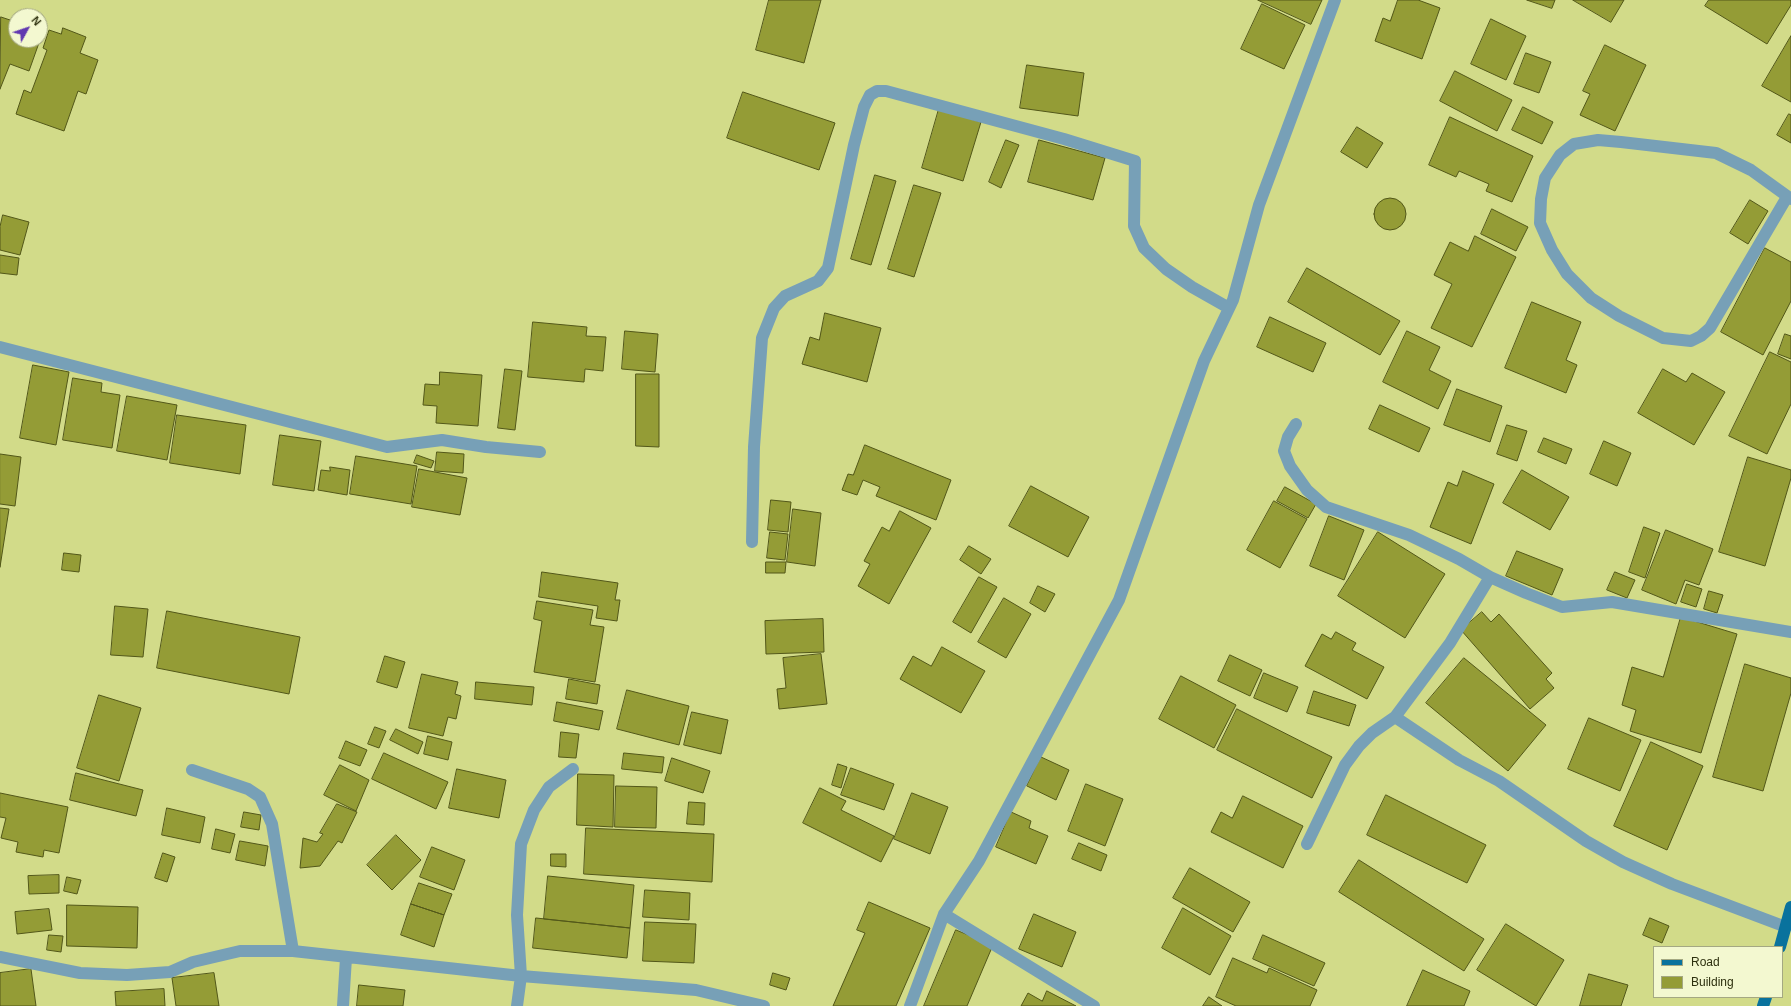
<!DOCTYPE html>
<html>
<head>
<meta charset="utf-8">
<style>
	body { margin:0 }
	#map { position:relative; width:1791px; height:1006px; overflow:hidden; background:#d2db89; font-family:Arial,sans-serif }
	canvas { display:block }
	.legend { position:absolute; left:1653px; top:946px; width:130px; height:52px; box-sizing:border-box; background:#f3f8d0; border:1px solid #a4a882; margin:0; padding:5px 7px; list-style:none; font-size:12px; color:#2d300e }
	.legend li { display:flex; align-items:center; gap:8px; height:20px }
	.legend b { width:20px; border:1px solid #a4a882 }
	.north { position:absolute; left:8px; top:8px; width:40px; height:40px; box-sizing:border-box; background:#f3f8d0; border:1px solid #a4a882; border-radius:50%; rotate:50deg; font-size:11px; font-weight:700; line-height:16px; text-align:center; color:#2d300e }
	.north::after { content:''; display:block; margin:auto; width:14px; height:18px; background:#6138b0; clip-path:polygon(50% 0,100% 100%,50% 72%,0 100%) }
</style>
</head>
<body>
<div id="map">
<canvas width="1791" height="1006"></canvas>
<ul class="legend">
<li><b style="height:5px;background:#09729d"></b>Road</li>
<li><b style="height:11px;background:#949c36"></b>Building</li>
</ul>
<div class="north">N</div>
</div>
<script>
const g = document.querySelector('canvas').getContext('2d');
g.lineJoin = 'round';
function fillPath(path, color) { g.fillStyle = color; g.fill(path, 'evenodd'); }
function strokePath(path, color, width, dash) { g.strokeStyle = color; g.lineWidth = width; g.lineCap = dash ? 'butt' : 'round'; g.setLineDash(dash || []); g.stroke(path); }
const building = new Path2D(`
	M769,0H821L804,63L756,50Z
	M1258,0H1322L1311,24Z
	M1398,0H1418L1440,8L1422,59L1375,41L1383,18L1390,21Z
	M1527,0H1555L1552,8Z
	M1573,0H1624L1611,22Z
	M1709,0H1791V5L1767,44L1705,6Z
	M1262,4L1305,25L1284,69L1241,49Z
	M1,17L16,22V40H40L29,71L10,64L0,89Z
	M1491,19L1526,36L1506,80L1471,64Z
	M63,28L86,37L80,53L98,60L86,94L78,91L64,131L16,114L24,90L31,93L47,50L43,48L49,30L61,34Z
	M1791,36V102L1762,86Z
	M1605,45L1646,65L1615,131L1580,115L1590,94L1583,91Z
	M1526,53L1551,62L1539,93L1514,84Z
	M1027,65L1084,73L1078,116L1020,108Z
	M1455,71L1512,100L1497,131L1440,101Z
	M743,92L835,123L819,170L727,138Z
	M1523,107L1553,122L1542,144L1512,130Z
	M939,109L981,122L963,181L922,168Z
	M1789,114L1791,115V143L1777,135Z
	M1450,117L1533,156L1512,202L1486,191L1489,184L1459,171L1456,177L1429,165Z
	M1357,127L1383,143L1367,168L1341,152Z
	M1006,140L1019,145L1001,188L989,182Z
	M1039,140L1105,158L1093,200L1028,182Z
	M875,175L896,181L871,265L851,259Z
	M914,185L941,193L914,277L888,269Z
	M1374 214a16 16 0 1 1 32 0a16 16 0 1 1-32 0Z
	M1750,200L1768,211L1748,244L1730,233Z
	M1492,209L1528,227L1516,251L1481,234Z
	M3,215L29,222L20,255L0,250V227Z
	M1475,236L1516,257L1472,347L1431,328L1452,284L1434,275L1450,242L1468,251Z
	M1765,248L1791,262V301L1763,355L1721,332Z
	M0,255L19,258L17,275L0,273Z
	M1307,268L1400,321L1380,355L1288,302Z
	M1532,302L1581,322L1566,360L1577,365L1566,393L1505,368Z
	M825,313L881,328L867,382L802,364L810,337L819,340Z
	M1270,317L1326,343L1313,372L1257,347Z
	M533,322L587,327L586,336L606,337L603,371L585,369L584,382L528,377Z
	M625,331L658,334L655,372L622,369Z
	M1407,331L1440,347L1429,370L1451,381L1438,409L1383,382Z
	M1785,334L1791,336V359L1778,354Z
	M1770,352L1791,362V404L1767,454L1729,436Z
	M33,365L69,372L56,445L20,438Z
	M505,369L522,371L515,430L498,428Z
	M1663,369L1686,382L1692,373L1725,392L1694,445L1638,413Z
	M440,372L482,375L478,426L436,423L437,406L423,405L425,384L439,385Z
	M636,374H659V447L636,446Z
	M73,378L102,383L101,392L120,395L112,448L63,440Z
	M1457,389L1502,406L1490,442L1444,425Z
	M127,396L177,405L167,460L117,451Z
	M1380,405L1430,428L1419,452L1369,429Z
	M177,415L246,425L240,474L170,463Z
	M1507,425L1527,431L1517,461L1497,454Z
	M280,435L321,441L314,491L273,485Z
	M1544,438L1572,449L1566,464L1538,452Z
	M1604,441L1631,453L1617,486L1590,474Z
	M865,445L951,480L936,520L876,496L880,487L863,480L857,495L842,490L848,474L853,475Z
	M437,452L464,454L463,473L435,471Z
	M0,454L21,457L15,506L0,504Z
	M417,455L434,461L431,468L414,463Z
	M356,456L417,466L411,504L350,494Z
	M1748,457L1791,470V478L1765,566L1719,552Z
	M330,467L350,470L347,495L318,490L321,470L330,471Z
	M419,469L467,478L460,515L412,507Z
	M1522,470L1569,497L1550,530L1503,503Z
	M1463,471L1494,484L1471,544L1430,527L1448,482L1457,486Z
	M1031,486L1089,517L1068,557L1009,526Z
	M1285,487L1316,504L1308,518L1277,501Z
	M771,500L791,502L788,532L768,530Z
	M1274,501L1307,519L1280,568L1247,550Z
	M0,508L9,509L0,567Z
	M793,509L821,513L815,566L787,562Z
	M900,511L931,528L889,604L858,586L870,564L864,561L882,527L889,531Z
	M1329,516L1364,530L1344,580L1310,566Z
	M1644,527L1660,533L1645,578L1629,572Z
	M1666,530L1713,549L1699,585L1685,580L1676,604L1642,590Z
	M770,532L788,534L785,560L767,558Z
	M1378,532L1445,574L1405,638L1338,596Z
	M969,546L991,559L981,574L960,560Z
	M1517,551L1563,569L1552,595L1506,576Z
	M64,553L81,555L79,572L62,570Z
	M766,562H786L785,573H766Z
	M542,572L618,583L615,600H620L617,621L596,618L598,606L539,597Z
	M1615,572L1635,580L1627,598L1607,590Z
	M979,577L997,587L971,633L953,622Z
	M1687,584L1702,589L1696,607L1681,602Z
	M1038,586L1055,594L1045,612L1030,603Z
	M1709,591L1723,595L1717,613L1704,609Z
	M1004,598L1031,614L1006,658L978,642Z
	M537,601L593,610L590,625L604,627L595,682L534,672L542,621L534,619Z
	M115,606L148,609L143,657L111,655Z
	M167,611L300,637L289,694L157,668Z
	M1482,612L1491,622L1499,614L1552,673L1546,679L1554,688L1530,709L1461,630Z
	M1681,617L1737,634L1701,753L1630,731L1636,710L1622,705L1632,667L1663,677Z
	M823,619L824,652L766,654L765,621Z
	M1336,632L1356,643L1352,650L1384,667L1367,699L1305,666L1322,634L1331,639Z
	M942,647L985,671L961,713L900,679L913,656L931,666Z
	M821,654L827,704L779,709L777,689L786,688L783,658Z
	M1230,655L1262,670L1250,696L1218,681Z
	M385,656L405,662L397,688L377,682Z
	M1464,658L1546,725L1508,771L1426,703Z
	M1745,664L1791,678V693L1763,791L1713,777Z
	M1264,673L1298,687L1287,712L1254,698Z
	M422,674L458,682L455,694L461,696L456,719L448,717L443,736L409,728Z
	M1181,676L1236,705L1214,748L1159,719Z
	M569,679L600,685L597,704L566,699Z
	M476,682L534,687L532,705L475,699Z
	M627,690L689,706L679,745L617,729Z
	M1314,691L1356,705L1349,726L1307,713Z
	M99,695L141,708L119,781L77,768Z
	M557,702L603,711L599,730L554,721Z
	M1237,709L1332,757L1312,798L1217,750Z
	M692,712L728,720L721,754L684,745Z
	M1589,718L1641,740L1620,791L1568,769Z
	M375,727L386,731L379,748L368,744Z
	M396,729L423,742L418,754L390,740Z
	M561,732L579,734L576,758L559,757Z
	M428,736L452,742L448,760L424,754Z
	M346,741L367,750L360,766L339,758Z
	M1651,742L1703,766L1667,850L1614,826Z
	M384,753L448,782L436,809L372,779Z
	M624,753L664,757L662,773L622,769Z
	M1041,757L1069,770L1056,800L1027,786Z
	M672,758L710,771L703,793L665,781Z
	M838,764L847,767L841,788L832,785Z
	M340,765L369,780L356,811L324,795Z
	M851,768L894,784L884,810L841,795Z
	M457,769L506,780L499,818L449,808Z
	M76,773L143,790L136,816L70,800Z
	M578,774L614,775L613,827L577,825Z
	M1086,784L1123,799L1105,846L1068,831Z
	M616,786L657,787L656,828L615,827Z
	M820,788L846,801L841,810L894,836L881,862L803,823Z
	M0,793L68,807L59,853L44,850L43,857L16,852L18,842L1,838L6,818L0,817Z
	M912,793L948,807L930,854L894,839Z
	M1386,795L1486,845L1467,883L1367,835Z
	M1243,796L1303,826L1283,868L1211,832L1221,812L1232,818Z
	M689,802L705,803L704,825L687,824Z
	M337,804L357,812L342,843L338,841L320,866L300,868L303,838L317,842L323,834L320,833Z
	M167,808L205,817L200,843L162,835Z
	M244,812L261,815L259,830L241,827Z
	M1011,812L1031,821L1029,828L1048,836L1036,864L996,847Z
	M586,828L714,834L712,882L584,874Z
	M216,829L235,834L230,853L212,849Z
	M396,835L421,860L392,890L367,865Z
	M240,841L268,846L265,866L236,860Z
	M1079,843L1107,855L1101,871L1072,859Z
	M432,847L465,860L454,890L420,877Z
	M163,853L175,857L167,882L155,878Z
	M551,854H566V867L551,866Z
	M1359,860L1484,939L1464,971L1339,892Z
	M1190,868L1250,902L1233,932L1173,898Z
	M59,875V893L29,894L28,876Z
	M548,876L634,885L630,928L544,919Z
	M67,877L81,880L77,894L64,891Z
	M419,883L452,894L444,915L411,904Z
	M645,890L690,893L689,920L643,917Z
	M869,902L930,928L896,1006H833L865,933L857,930Z
	M411,904L444,915L434,947L401,935Z
	M67,905L138,907L137,948L67,946Z
	M1183,908L1231,936L1210,975L1162,948Z
	M49,909L52,930L17,934L15,912Z
	M1034,914L1076,932L1062,967L1019,949Z
	M536,918L630,928L627,958L533,948Z
	M1650,918L1669,926L1662,943L1643,935Z
	M645,922L696,924L694,963L643,961Z
	M1506,924L1564,960L1536,1006L1477,970Z
	M956,930L993,945L967,1006H924Z
	M49,935L63,936L61,952L47,950Z
	M1263,935L1325,963L1314,986L1253,959Z
	M1233,958L1267,973L1269,968L1317,990L1310,1006H1236L1216,997Z
	M31,969L36,1006H0V973Z
	M1423,970L1470,991L1464,1006H1407Z
	M214,973L219,1006H176L172,978Z
	M773,973L790,978L786,990L770,985Z
	M1589,974L1628,985L1621,1006H1580Z
	M359,985L405,990L403,1006H357Z
	M164,989L165,1006H116L115,992Z
	M1047,991L1076,1006H1021L1028,993L1042,1001Z
	M1209,997L1222,1006H1203Z`);
const minor = new Path2D(`
	M1787,197L1710,328L1701,336L1691,341L1663,338L1619,316L1591,298L1567,274L1552,250L1540,223L1541,199L1545,178L1560,155L1574,144L1598,140L1621,142L1716,153L1751,170L1791,199
	M0,347L387,447L442,440L486,447L540,452
	M1296,424L1288,437L1284,451L1290,466L1307,490L1326,507L1409,535L1459,559L1490,577L1526,593L1562,607L1612,602L1791,632
	M752,542L754,447L762,338L774,308L785,296L818,281L828,268L854,145L864,107L870,95L877,91H886L1064,139L1135,161L1134,226L1144,248L1166,269L1192,287L1229,308
	M1395,717L1459,760L1499,781L1586,841L1623,862L1672,884L1786,927
	M192,770L248,789L260,797L272,824L293,951
	M1307,844L1345,765L1359,746L1372,733L1395,717L1450,643L1490,577
	M944,914L1094,1006
	M0,957L80,973L127,975L170,972L193,962L240,951H293L521,976L696,990L764,1006
	M343,1006L346,958
	M517,1006L521,976L517,915L521,844L534,810L549,787L573,769
	M910,1006L944,914L979,861L1119,600L1204,361L1233,300L1259,205L1335,0`);
const major = new Path2D(`
	M1780,947L1791,907
	M1763,1006L1766,997`);
fillPath(building, '#949c36');
strokePath(building, '#525719', 1);
strokePath(minor, '#77a0b7', 12);
strokePath(major, '#09729d', 12);
</script>
</body>
</html>
